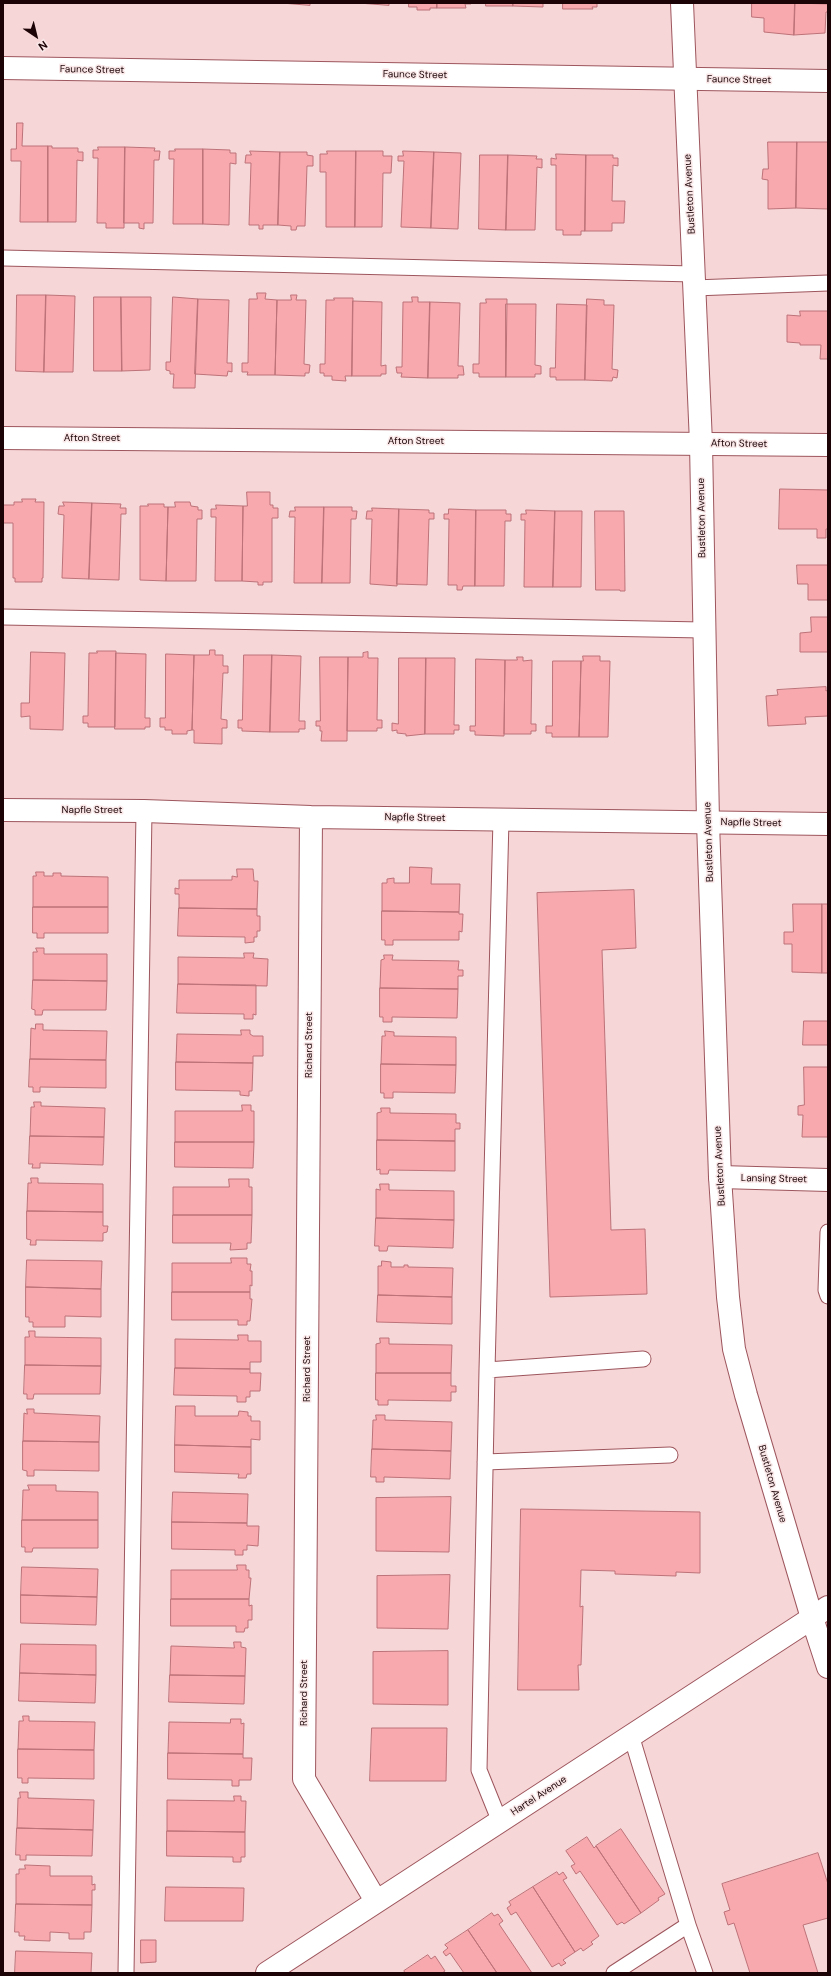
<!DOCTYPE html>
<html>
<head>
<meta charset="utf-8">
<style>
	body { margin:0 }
	#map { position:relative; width:831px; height:1976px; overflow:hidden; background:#f7d6d7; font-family:"DM Sans",sans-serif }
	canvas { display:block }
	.frame { position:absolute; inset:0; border:4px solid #1b0306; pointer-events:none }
	.north { position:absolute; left:16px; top:16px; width:40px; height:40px; -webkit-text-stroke:3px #f9e7e8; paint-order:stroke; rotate:145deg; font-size:11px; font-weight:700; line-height:16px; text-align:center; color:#1b0306 }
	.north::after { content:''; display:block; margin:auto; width:14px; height:18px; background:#1b0306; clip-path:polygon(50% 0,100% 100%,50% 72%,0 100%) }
</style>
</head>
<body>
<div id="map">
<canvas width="831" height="1976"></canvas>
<div class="frame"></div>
<div class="north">N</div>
</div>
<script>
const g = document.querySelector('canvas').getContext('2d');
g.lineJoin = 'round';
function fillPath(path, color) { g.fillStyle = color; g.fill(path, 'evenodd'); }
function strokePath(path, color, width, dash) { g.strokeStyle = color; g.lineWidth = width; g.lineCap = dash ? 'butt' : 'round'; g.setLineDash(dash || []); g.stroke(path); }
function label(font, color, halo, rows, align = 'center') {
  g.font = font + ' "DM Sans",sans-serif'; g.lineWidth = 3; g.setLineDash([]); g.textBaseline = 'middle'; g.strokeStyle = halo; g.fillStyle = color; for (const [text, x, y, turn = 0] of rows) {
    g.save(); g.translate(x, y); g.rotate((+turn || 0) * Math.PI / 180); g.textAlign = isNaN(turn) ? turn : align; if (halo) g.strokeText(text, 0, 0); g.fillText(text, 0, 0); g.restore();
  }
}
const building = new Path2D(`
	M282,3H310V5Z
	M359,3H389V5Z
	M409,3H437V8H430V10H417V7H409Z
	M437,3H471V4H465L466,8H437Z
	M486,3H513V6H486Z
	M513,3H548H543V7L513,6Z
	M563,3H597V7H592L593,9H563Z
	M752,3H795L794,35L764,32V18L752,17Z
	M795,3L828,4V12H826L825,33L794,35Z
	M17,123H23L22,146H48V222H20L21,161H11V149H16Z
	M768,142H797L796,208L768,209V180L762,179L763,169H768Z
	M797,142H828V209L796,208Z
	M48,146H52V148H78V152H83V161L77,160L76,222H48Z
	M98,147H125L124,228H106V223H97L98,158H93V150H98Z
	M125,147L155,148L154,151H160L159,160H154L153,223H144V229L139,228V223H124Z
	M175,149H203V224H173L174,159H169V151H175Z
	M203,149L230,150V153H236V164L230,163L229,225L203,224Z
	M250,151L280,152L278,225H263V229H259V225H249L251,163H245L246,155H251Z
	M327,151H356L355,227H326V172H320V154H327Z
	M356,151H383V156H392L391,173H383L382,227H355Z
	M403,151L434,152L431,228L401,227L404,161H398V156H403Z
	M280,152H307V155L313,156V166H307L305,226H297L296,230H291V226L278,225Z
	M434,152L461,153L458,229L431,228Z
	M556,154L586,155L585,231H581V235H563V230H556V165H551V158L556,159Z
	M480,155H508L506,230L479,229Z
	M508,155L537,156L536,159H542V168L537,167L535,230H506Z
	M586,155H613V158H618V166L613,165L612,201H625L624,223H612V231H585Z
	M257,293H266L265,299L277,300L275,375H247L248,372H242V363H248L249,299H257Z
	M17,295H46L44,372L16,371Z
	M46,295L75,296L73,372H44Z
	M291,295H297L296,300H306L304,364L310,365L309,373H305V376L275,375L277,300H291Z
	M94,297H121L122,371H94Z
	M121,297H151L150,370L122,371Z
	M173,297L198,299L195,388H173L174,374H170V371L166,370V362H170Z
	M412,297H418V302H430L428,378L401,377L402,373H397L396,367H402L403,302H412Z
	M334,298H353L352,376H345L346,381L332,380V376H324V373H320V364H325L326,300H334Z
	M198,299L229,300L227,363H232V372L228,371L227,376L195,374Z
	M486,299H507L506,377H479V373H473V364H479L480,303H486Z
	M587,299L604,300V305H614L612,369L618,370L617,378L613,377L612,381L585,380Z
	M353,301L382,302L381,366L386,365V374H381V376H352Z
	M430,302L460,303L458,366H463L464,375H458V378H428Z
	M506,304H536L535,365L541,366V374H535V377H506Z
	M557,304L587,305L585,380H556V377H550V368H555Z
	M800,311H828V359H820L821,345H800V343L787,342V315L800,316Z
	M780,489L828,490V529H826V538H817V529H779Z
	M247,492H270V505H273V508H278V518H272V582H263V585H258V582L242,581L243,506H247Z
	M22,499H36L35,502H44L43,578H42V582H15V578H13V523H3V505H14V502H22Z
	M63,502L92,503L89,579L62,578L64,515L58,514L59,506H64Z
	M175,502H190L191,506L198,507V510H202V519H197L196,581H166L168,507H175Z
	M92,503L121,504L120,508H126V514H121L119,580L89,579Z
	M148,504H164V507H168L166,581L140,580V506H148Z
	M216,505L243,506L242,581H215L216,517H211V509H216Z
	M295,507H324L322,583H294L295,517H289L290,511H295Z
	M324,507H352V511H357L356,519H351L350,583H322Z
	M372,508L399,509L397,586L370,584L372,519H366L367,511H372Z
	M399,509L429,510V513H434V519H429L427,585L397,584Z
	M449,509L476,510L475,586H463L462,590H457V585H448L449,519H444V514H448Z
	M476,510H506V514H511V521H505L504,586H475Z
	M526,510L555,511L553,587H524L525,520H521V514H526Z
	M555,511H582L581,587H553Z
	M595,511H624L625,591H620V590H596Z
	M797,565H828V600H808V584H798Z
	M811,617H828V652H800V633L811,632Z
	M210,650H215V655H223V666H228V673H223L221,719L227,720V728H222V744L194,743V730H192L194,655H209Z
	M97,651H116L115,727H88V723H83V716H88L89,653H97Z
	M31,652L65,653L63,730L30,729V716L21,717V703H29Z
	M368,652V658H378L377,720H382V728H377V731H347L348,657H363V653Z
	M116,653L146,654L145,718H150V727H145V729H115Z
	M166,654L194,655L192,730L187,731V734H172V730H165V727H160V718H165Z
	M244,655H272L270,732L242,731V728H238V720H242Z
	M272,655L301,656L299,721H305V729H299V732H270Z
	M583,656H600V661H610L608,737H579L581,661H583Z
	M320,657H348L347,741H321L322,731H320V726H316V721H320Z
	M517,657H523V661L532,660L531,724H536V731H531V734H504L505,660H517Z
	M399,658H426L425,734L406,736V734L397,733V730L392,731V723L398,724Z
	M426,658H455L454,725H459V730H454V734H425Z
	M476,659L505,660L504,736L475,735V731H470V726H475Z
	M553,661H581L579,737H552V733H546V726H552Z
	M826,687V691L828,690V716L805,717L806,724L768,726L766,696L778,695L777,690Z
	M410,867L432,868L431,884H460L459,912L382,911V883H387V879L394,878V883H409Z
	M237,869H253L254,881H258L257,909L179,908V894H175V888L179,889V880H232V876L237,877Z
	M36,872H44V876H53V873H61V876L108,877V907H33V876H36Z
	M634,890L636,948L602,950L611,1230L645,1229L647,1294L550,1297L537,893Z
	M793,904H822V973L792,972V944H784V932H793Z
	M822,904H828V973H822Z
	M33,907H108V933H44V938H37V933H33Z
	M179,908L257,909V916H260V931H257V937H254V942L245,943V937L178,936Z
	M382,911L459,912V914H463L462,932L459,931V940H393V945H385V940H382Z
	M36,948H44V954H107V981L33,980V952H37Z
	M244,953H254L253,958L268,959L267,986L178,984V957L244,958Z
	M384,955H393L392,960L459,961L458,970H463V976H458V989L380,988L381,960L384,959Z
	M33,980L107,981L106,1010H43L42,1015H35V1010L32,1009Z
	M178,984L256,985V1015L253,1014V1019H244V1014L177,1013Z
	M380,988L458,989L457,1018L392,1017V1022H383V1017H380Z
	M804,1021H828V1045H803Z
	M36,1024H43V1030L107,1031L106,1060L30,1059L31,1028L35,1029Z
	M241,1030H250V1034L253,1036H263V1056H253V1063L176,1062L177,1034L241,1035Z
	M385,1031L394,1032V1036L456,1037V1065L381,1064L382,1036H385Z
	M30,1059L106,1060V1088L40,1087V1092H33V1087H29Z
	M176,1062L253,1063L252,1091H249V1096L240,1095V1091L176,1090Z
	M381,1064L456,1065L455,1093L393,1092V1098H384V1093H381Z
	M804,1067H828V1137H802L803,1115H798V1106L804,1105Z
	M34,1102H41V1106L105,1108L104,1137L30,1136L31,1107H34Z
	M242,1105H251V1111H254V1142H175V1111H242Z
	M381,1108H390V1113L456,1114V1123H460V1129H455V1141L377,1140V1113L381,1112Z
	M30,1136L104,1137L103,1165L40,1163V1168H32L33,1164H29Z
	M377,1140L455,1141V1171L389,1170L388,1174H380V1169L377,1170Z
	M175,1142H254L253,1168L175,1167Z
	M31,1178H38V1183L103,1184V1212L27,1211L28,1183H31Z
	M229,1179H249V1187H252V1215H173V1187H229Z
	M380,1184H389V1190L454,1191V1220L376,1218V1189L380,1190Z
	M27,1211L103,1212V1226H108L107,1232L103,1233V1241L36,1240V1245H30L31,1240L27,1239Z
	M173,1215H252L251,1243H247V1249L230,1250L231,1243H173Z
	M376,1218L454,1220L453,1248L388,1246L387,1251H379V1246H375Z
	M231,1258H247V1264H251L250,1271H252V1286L250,1285V1292H172V1263H231Z
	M27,1260L102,1261L101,1289L26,1287Z
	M382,1261L391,1262V1267H404V1265H408V1267L453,1268L452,1297L378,1295V1266H381Z
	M26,1287L101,1289V1317L65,1316V1327H33V1322H29V1317H26Z
	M172,1292H250V1299H252L250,1321H247V1325H238V1320H172Z
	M378,1295L452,1297V1324L377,1322Z
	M29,1331H35V1337L101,1338V1366L25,1365V1337H29Z
	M238,1335H248V1341H261V1362H250V1369L175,1368V1339L238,1340Z
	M380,1338H389V1344L452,1345L451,1373H376V1344L380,1343Z
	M25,1365L101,1366L100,1394H34L33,1399H27V1394H24Z
	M175,1368L250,1369V1373H261L260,1391H250V1397H246V1402H237V1396L174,1395Z
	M376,1373H451V1386H456V1392H451V1401L388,1400V1405H378V1400H376Z
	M176,1406H195V1416H238L239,1411L248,1412V1416H251V1421H260V1440L251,1439V1447L175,1445Z
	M27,1409H34V1413L100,1416L99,1442L23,1441L24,1413L27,1414Z
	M376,1415H385V1420L452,1422L451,1451L372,1449L373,1420H376Z
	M23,1441L99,1442V1471L34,1470V1476H27V1471L23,1470Z
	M175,1445L251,1447V1474H247L246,1478H238L239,1474L175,1472Z
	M372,1449L451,1451L450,1479L384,1477V1482H376V1477H371Z
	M28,1485H56V1491L98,1492V1520H22L23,1490H29Z
	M173,1492L248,1494L247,1523L172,1522Z
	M451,1497L449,1552L376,1551V1498Z
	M521,1509L700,1512V1573L676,1572V1576L615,1574V1571L581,1570L580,1607L583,1606L581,1665H578L579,1690H518Z
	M22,1520H98V1548H33L32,1552H25V1547H22Z
	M172,1522L247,1523V1526H259L258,1546L247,1545V1550H243V1555H235V1550L172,1549Z
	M237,1565H246V1570H249V1578H251L249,1599H171V1570H237Z
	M22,1567L98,1569L97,1597L21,1595Z
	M450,1575L448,1629L377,1628V1576Z
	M21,1595L97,1597L96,1625L21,1623Z
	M171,1599H249V1606L252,1605V1620H248V1628H245L244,1632H236V1626H171Z
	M234,1642H241V1647L246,1648L245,1676L170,1675L171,1646L234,1648Z
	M21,1644L96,1645V1675L20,1673Z
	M448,1651V1705L373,1704V1652Z
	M20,1673L96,1675L95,1703L19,1701Z
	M170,1675L245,1676L244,1704L169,1702Z
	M23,1716H29V1721L95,1722L94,1750L18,1749L19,1721H23Z
	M231,1719H241V1724L244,1723L243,1754L168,1753L169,1722L230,1723Z
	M372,1728H447L446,1781H370Z
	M18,1749L94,1750V1779L28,1778V1783H22V1778H18Z
	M168,1753L243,1754V1758H252L251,1780H239V1786H232V1780L168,1779Z
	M20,1792H28V1798L94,1800L93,1830L17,1828L18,1798H20Z
	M234,1796H241V1801H246L245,1832L167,1831V1800L234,1801Z
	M17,1828L93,1830L92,1856L26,1855V1860H20V1855H16Z
	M621,1829L665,1894L658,1898L659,1900L641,1913L596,1846Z
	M167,1831L245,1832V1857H241V1862H233V1857L167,1856Z
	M587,1837L594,1848L596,1846L641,1913L624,1924L622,1922L617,1925L580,1871L576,1874L571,1866L575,1864L566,1851Z
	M818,1853L828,1884V1918L803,1925L818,1973H750L734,1923L728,1925L724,1912L730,1910L722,1884Z
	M25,1865L50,1866V1876H92V1885L95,1884V1890H92V1905L16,1904V1874H19V1869H25Z
	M557,1872L559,1875L563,1872L567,1878L563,1880L599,1936L591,1942L593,1944L583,1951L581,1948L575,1952L533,1887Z
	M166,1887L244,1888L243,1921H165Z
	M533,1887L575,1952L563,1960L566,1963L561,1966L559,1963L552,1967L516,1912L511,1915L507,1908L511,1905L509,1902Z
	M16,1904L92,1905L91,1932H84V1939H69V1933L50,1932V1941L24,1940L25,1936H19V1932H15Z
	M492,1913L494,1916L498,1914L503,1921L499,1924L532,1973H497L468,1930Z
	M468,1930L497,1973H464L450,1953L446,1956L443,1952L448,1948L445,1945Z
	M141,1940H156V1962L141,1963Z
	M16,1951L92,1953L91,1973H15Z
	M428,1955L431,1959L435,1956L445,1971L442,1973H405L404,1971Z`);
const lane = new Path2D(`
	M3,258L694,274
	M694,288L828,283
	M3,617L703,630
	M828,1232L826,1290L828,1296
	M487,1370L501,819
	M485,1462L670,1455
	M500,1822L479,1770L487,1370L643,1359
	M688,1925L705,1973
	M126,1973L144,811
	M614,1973L688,1925L631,1735`);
const street = new Path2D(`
	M3,68L828,81
	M3,438L828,445
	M3,810L144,811L311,817L828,824
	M311,817L304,1779L376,1901
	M720,1177L828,1180
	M267,1973L812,1618`);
const secondary = new Path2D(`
	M812,1618L828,1607`);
const primary = new Path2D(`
	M682,3L701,443L708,822L720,1177L728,1297L734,1349L746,1395L812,1618L828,1667`);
const streetNames = [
	["Faunce Street",92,70,1],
	["Faunce Street",415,75,1],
	["Faunce Street",739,80,1],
	["Bustleton Avenue",690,194,-93],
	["Afton Street",92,438],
	["Afton Street",416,441],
	["Afton Street",739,444,1],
	["Bustleton Avenue",702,518,-91],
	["Napfle Street",92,810],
	["Napfle Street",415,818,1],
	["Napfle Street",751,823,1],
	["Bustleton Avenue",709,842,-92],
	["Richard Street",309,1045,-90],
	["Bustleton Avenue",720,1166,-93],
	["Lansing Street",774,1179,1],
	["Richard Street",307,1369,-90],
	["Bustleton Avenue",772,1484,74],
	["Richard Street",304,1693,-90],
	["Hartel Avenue",539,1796,-33]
];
fillPath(building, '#f8a9ae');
strokePath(building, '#bc7278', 1);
strokePath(lane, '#9d565d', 17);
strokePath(street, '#9d565d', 24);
strokePath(secondary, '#9d565d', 24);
strokePath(primary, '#9d565d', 24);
strokePath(lane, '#fff', 15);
strokePath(street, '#fff', 22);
strokePath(secondary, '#fff', 22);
strokePath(primary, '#fff', 22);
label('10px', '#1b0306', '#f9e7e8', streetNames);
</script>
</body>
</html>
